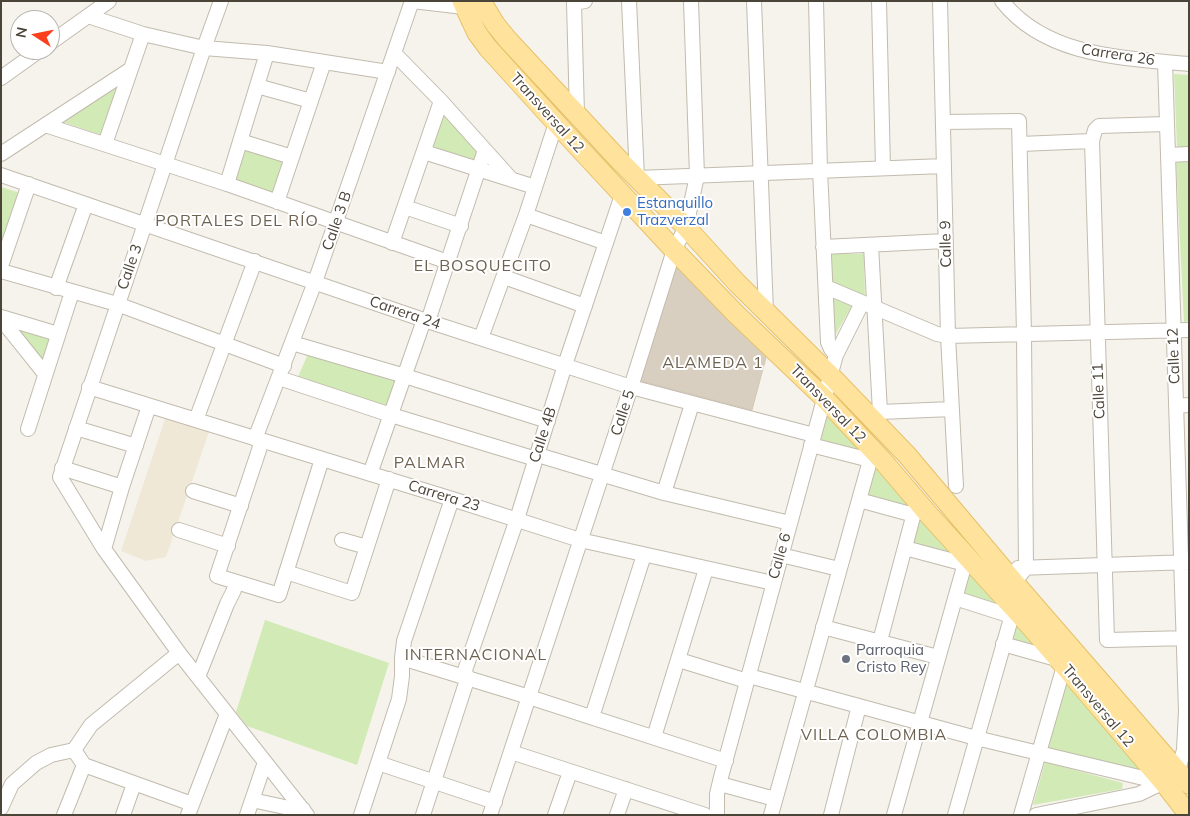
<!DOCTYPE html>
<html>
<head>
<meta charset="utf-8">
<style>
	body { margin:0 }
	#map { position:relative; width:1190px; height:816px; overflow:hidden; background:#f6f3ec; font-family:Mulish,sans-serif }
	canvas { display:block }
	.frame { position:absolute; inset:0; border:2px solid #4b4439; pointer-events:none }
	.north { position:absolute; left:10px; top:10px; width:50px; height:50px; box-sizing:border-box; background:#fff; border:1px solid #b7b4b0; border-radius:50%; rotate:281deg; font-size:14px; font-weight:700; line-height:20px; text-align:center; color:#4b4439 }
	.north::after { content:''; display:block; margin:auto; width:18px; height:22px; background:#fc3f1d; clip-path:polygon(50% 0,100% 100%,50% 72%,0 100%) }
</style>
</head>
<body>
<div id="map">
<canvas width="1190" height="816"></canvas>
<div class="frame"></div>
<div class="north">N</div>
</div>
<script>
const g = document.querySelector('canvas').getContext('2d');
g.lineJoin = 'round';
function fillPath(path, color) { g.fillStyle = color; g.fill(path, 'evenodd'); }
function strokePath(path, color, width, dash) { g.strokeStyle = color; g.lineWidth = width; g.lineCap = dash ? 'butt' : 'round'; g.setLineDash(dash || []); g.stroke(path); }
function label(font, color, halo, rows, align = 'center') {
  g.font = font + ' Mulish,sans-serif'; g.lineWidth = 4; g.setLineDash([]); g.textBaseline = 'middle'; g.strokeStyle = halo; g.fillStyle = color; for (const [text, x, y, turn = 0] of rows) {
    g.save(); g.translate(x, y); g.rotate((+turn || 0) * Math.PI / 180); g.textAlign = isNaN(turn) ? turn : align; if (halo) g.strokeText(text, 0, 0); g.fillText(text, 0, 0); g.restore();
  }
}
const education = new Path2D(`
	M166,416L210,429L166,557L146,561L121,551Z`);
const green = new Path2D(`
	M1174,74L1189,75V147L1177,148Z
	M121,83L104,136L63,122Z
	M444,116L480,152L476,164L431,150Z
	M246,149L285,162L273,195L235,181Z
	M1176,161H1189V321L1184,322Z
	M1,187L20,193L1,250Z
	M829,254H864L865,298L830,283Z
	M832,298L852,306L834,337Z
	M13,327L53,337L46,366Z
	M308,354L397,381L389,408L297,379Z
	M826,409L868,455L816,443Z
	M874,464L912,502L910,509L866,497Z
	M919,512L961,559L910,544Z
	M970,569L1006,608L962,595Z
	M1016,617L1046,651L1009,641Z
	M265,620L389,663L357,765L247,726L236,712Z
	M1066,679L1143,771L1048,749Z
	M1045,762L1123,783L1122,789L1033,805Z`);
const building = new Path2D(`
	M675,262L767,354L752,410L637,380Z`);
const minor = new Path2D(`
	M221,1L204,48L60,477L104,549L179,653L307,815
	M629,1L637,178L944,166
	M754,1L766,312
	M816,1L820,170L828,342L831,349L836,355
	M879,1L883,168
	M940,1L948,336L956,486
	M1002,1C1046,57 1124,58 1189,64
	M88,16L143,34L204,48L267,53L388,72
	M50,43L109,1
	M394,53L441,101L512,180
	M1165,62L1186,711L1184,750L1178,770
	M1,78L40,50
	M257,86L311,101
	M577,114L574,3L585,1
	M943,122L1019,121L1024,334L1026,568L1009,588
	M45,125L227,184L448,262
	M240,141L292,157
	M1092,141L1107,640L1189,638
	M105,144L143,34
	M1020,144L1092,141L1095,130L1099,126L1166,124
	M424,152L535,187
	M1,154L131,69
	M1168,155L1189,154
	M1,175L424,320L631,387L814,435
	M227,184L267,53
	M277,202L324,62
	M405,207L461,226
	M526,215L606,243
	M392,243L441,101
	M871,245L880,412L952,409
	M823,247L946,241
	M1,266L29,184
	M1,271L117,304L284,366
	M504,277L585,306
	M826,287L937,334L948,336L1189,330
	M56,288L86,204
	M1,317L58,334
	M1,319L45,374
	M428,321L485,150
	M481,338L526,215L556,123
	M292,343L405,376L548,421
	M279,378L391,415L536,459
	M89,387L452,499L580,540L773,583
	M1176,406L1189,405
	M196,420L255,261
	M76,428L136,446
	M28,429L72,292
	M255,439L315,282L412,1L464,7L471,5
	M262,441L217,576L279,595L322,459
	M811,445L870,460
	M538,455L664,493L790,523
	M62,468L122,487
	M370,474L424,320
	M193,491L241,506
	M664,493L692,404
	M859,500L914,515
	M179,530L228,546
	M342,540L367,547
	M905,548L965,564
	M104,549L122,487L149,406
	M781,555L839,569
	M1018,568L1189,562
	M286,572L352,593L389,479
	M955,598L1011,616
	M823,627L938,657
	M880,641L917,502
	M1003,644L1060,660
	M402,658L529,697L726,761
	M679,660L747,681
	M463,676L517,519L565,365L622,195
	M749,676L976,738L1164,783
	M198,677L227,604L234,590
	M592,717L644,555
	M654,737L706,569
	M74,750L84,765L192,804
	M511,752L705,815
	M378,763L495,802
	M720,784L775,799
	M252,800L289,808L303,809
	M1,808L12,784L36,763L51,755L74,750L91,725L179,653
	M64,815L84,765
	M123,815L134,784
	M188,815L227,714
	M247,815L265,762
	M361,815L399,699L402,676V658L404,641L452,499
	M423,815L468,677
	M490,815L631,387L674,250L686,227L697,176L691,1
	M555,815L570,772
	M617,815L626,789
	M717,815V794L721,777L836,355L862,303
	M771,815L873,450
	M831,815L859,706
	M894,815L967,556
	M955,815L1014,608
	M1021,815L1064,666
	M1036,815L1139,794L1166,781`);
const major = new Path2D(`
	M462,1L477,33L488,48L567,135L674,250L736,314L824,398L883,461L929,515L1031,627L1164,783L1189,815
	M481,1L495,24L508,40L621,162L685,226L737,283L831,376L907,455L1014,582L1189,784`);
const markers = [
	[627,212,5,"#3f7fe0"],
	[846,659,5,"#6b7280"]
];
const streetNames = [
	["Carrera 26",1118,55,9],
	["Transversal 12",547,113,48],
	["Calle 3 B",337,221,-71],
	["Calle 9",946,244,-91],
	["Calle 3",130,267,-71],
	["Carrera 24",405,313,19],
	["Calle 12",1174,356,-92],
	["Calle 11",1099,391,-92],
	["Transversal 12",828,404,46],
	["Calle 5",623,413,-72],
	["Calle 4B",543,435,-72],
	["Carrera 23",444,496,17],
	["Calle 6",780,556,-74],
	["Transversal 12",1098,706,50]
];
const shopNames = [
	["Estanquillo",637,203],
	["Trazverzal",637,220]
];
const worshipNames = [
	["Parroquia",856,650],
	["Cristo Rey",856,667]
];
const neighbourhoodNames = [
	["PORTALES DEL RÍO",237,221],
	["EL BOSQUECITO",483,266],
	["ALAMEDA 1",713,363],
	["PALMAR",430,463],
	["INTERNACIONAL",476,655],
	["VILLA COLOMBIA",874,735]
];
fillPath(education, '#efe8d6');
fillPath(green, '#d2eab5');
fillPath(building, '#d8cfc1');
strokePath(building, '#d3c7b4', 1);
strokePath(minor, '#c2bbae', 16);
strokePath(major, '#e6c16a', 21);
strokePath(minor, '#fff', 14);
strokePath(major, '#ffe39c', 19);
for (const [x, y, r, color] of markers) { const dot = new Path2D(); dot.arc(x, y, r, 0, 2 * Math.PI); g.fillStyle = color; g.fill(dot); strokePath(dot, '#fff', 2); }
label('15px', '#4b4439', '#fff', streetNames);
label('15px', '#366cbe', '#fff', shopNames, 'left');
label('15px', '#5b616d', '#fff', worshipNames, 'left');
g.letterSpacing = '1px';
label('16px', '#6e6250', '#fff', neighbourhoodNames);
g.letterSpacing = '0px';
</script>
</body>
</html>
